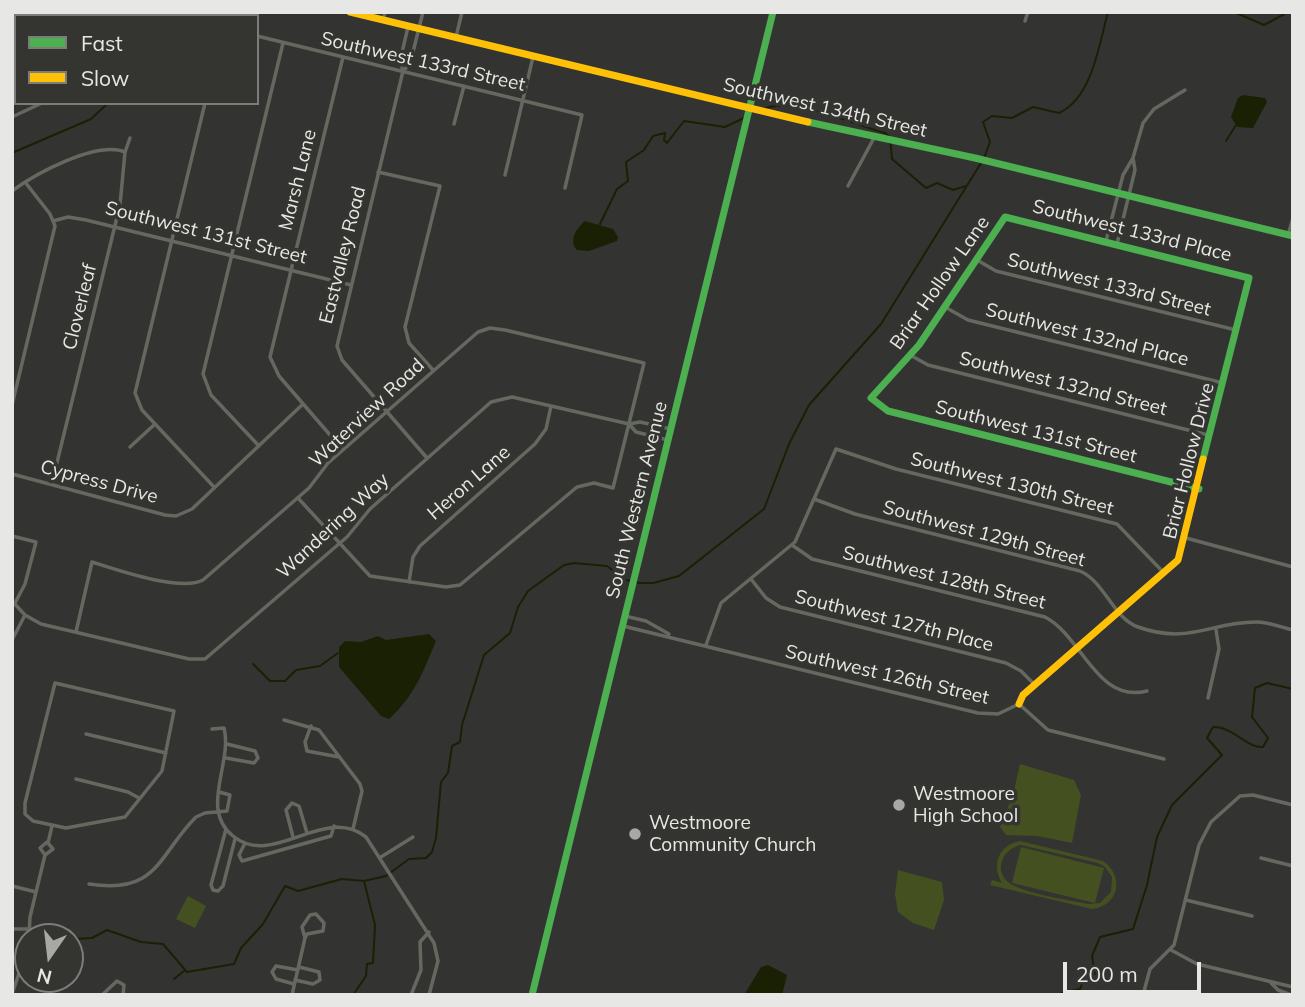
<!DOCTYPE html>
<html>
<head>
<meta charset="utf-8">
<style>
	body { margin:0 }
	#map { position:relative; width:1305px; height:1007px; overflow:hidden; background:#333432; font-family:Mulish,sans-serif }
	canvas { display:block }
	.frame { position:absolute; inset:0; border:14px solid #e7e8e5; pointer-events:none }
	.legend { position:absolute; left:14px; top:14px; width:245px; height:91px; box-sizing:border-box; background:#343531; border:2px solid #7c7d79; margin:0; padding:9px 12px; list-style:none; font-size:21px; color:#e7e8e5 }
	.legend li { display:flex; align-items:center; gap:14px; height:35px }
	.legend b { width:35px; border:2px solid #7c7d79 }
	.north { position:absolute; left:14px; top:923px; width:70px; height:70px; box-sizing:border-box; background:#343531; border:2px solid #7c7d79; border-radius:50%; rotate:194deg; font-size:19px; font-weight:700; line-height:28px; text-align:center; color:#e7e8e5 }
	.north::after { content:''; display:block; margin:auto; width:24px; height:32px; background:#a8a9a6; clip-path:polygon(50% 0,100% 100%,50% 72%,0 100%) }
	.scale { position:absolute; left:1063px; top:962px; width:138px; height:32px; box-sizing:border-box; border:4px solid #e7e8e5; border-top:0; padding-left:9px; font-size:21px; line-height:24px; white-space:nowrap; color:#e7e8e5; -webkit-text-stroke:5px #343531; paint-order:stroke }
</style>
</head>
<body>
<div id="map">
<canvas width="1305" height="1007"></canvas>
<div class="frame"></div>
<ul class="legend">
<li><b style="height:9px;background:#4caf50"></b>Fast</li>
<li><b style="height:9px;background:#ffc107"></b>Slow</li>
</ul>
<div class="north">N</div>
<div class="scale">200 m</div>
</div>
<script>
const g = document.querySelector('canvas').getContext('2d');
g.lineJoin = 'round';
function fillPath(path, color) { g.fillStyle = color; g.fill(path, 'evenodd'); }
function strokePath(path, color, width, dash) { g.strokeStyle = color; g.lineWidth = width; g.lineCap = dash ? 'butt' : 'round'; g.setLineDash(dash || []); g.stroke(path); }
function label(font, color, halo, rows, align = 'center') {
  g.font = font + ' Mulish,sans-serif'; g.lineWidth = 7; g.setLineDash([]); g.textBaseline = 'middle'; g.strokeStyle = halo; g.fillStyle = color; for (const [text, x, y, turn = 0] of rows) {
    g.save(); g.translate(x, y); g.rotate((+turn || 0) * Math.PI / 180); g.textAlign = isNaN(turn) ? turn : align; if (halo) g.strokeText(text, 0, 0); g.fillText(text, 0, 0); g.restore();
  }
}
const green = new Path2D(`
	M1020,764L1074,780L1081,795L1072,843L1038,836L1006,835L1000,827L1013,795Z
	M1020,841L1103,861C1125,876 1119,906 1092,909L990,885L992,880L1002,883C991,864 999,845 1020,841ZM1021,845L1098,863L1105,867L1112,877L1111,892L1100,903L1088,904C1069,900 1021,893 1008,882C993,869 1004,848 1021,845Z
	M1021,847L1104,868L1095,903L1012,883Z
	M898,870L942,882L944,900L934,930L913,923L898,912L895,894Z
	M188,896L206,906L195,928L176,919Z`);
const water = new Path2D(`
	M1243,95L1265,98L1267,102L1253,128L1237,127L1231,117L1238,98Z
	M585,221L613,229L618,237L617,241L589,251L577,250C568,240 577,228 585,221Z
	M429,634L436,641C424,670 414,697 389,719L381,716L339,667V647L345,641L361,642L378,636L386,640Z
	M768,965L787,975L782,995H744L761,967Z`);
const stream = new Path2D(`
	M1234,12L1264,25L1288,12
	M186,16L187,12
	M761,110C791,95 852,124 885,133L890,137L892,159L926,188L937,183L953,190L966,186
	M1226,141L1236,125
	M12,153L91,119L108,103
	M984,158L990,142L983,122L992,116L1012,118L1033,107L1059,113C1092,98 1099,45 1108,12
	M600,224L617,189L628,181L626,162L644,150L653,136L665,133L664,140L667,143L684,121L725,127L746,117
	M253,664L270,681H285L296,670L320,666L338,653
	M70,945L75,939L92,938L107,930L141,942L163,944L187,972L234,964L241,948L263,924L285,886L298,891L342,879L364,881L386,876L409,859L426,858L432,852L436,838L441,782L448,773L452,746L460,742L462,725L484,655L510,633L518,607L528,591L564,565L574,563L607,566L626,580L640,583H653L679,576L764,509L789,444L809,405L881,324L981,163
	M12,961L28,962
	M174,979L184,971
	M353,995L366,976L367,964L373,963L375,925L364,881
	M1055,995L1080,989L1083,981L1095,974L1092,956L1100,937L1133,929L1147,885L1157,837L1172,805L1222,755L1207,738L1213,727C1232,726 1248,749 1263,747L1268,738L1252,717L1255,688L1267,683L1293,689`);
const street = new Path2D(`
	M152,12L153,16
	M110,16V12
	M141,16L142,12
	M383,20L385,12
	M1025,21L1028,12
	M408,27L400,61L403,71L337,346L342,360L427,458
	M257,36L582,115L565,188
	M456,37L462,12
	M343,57L270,357L279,376L343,450
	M12,58L16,66
	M403,71L410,64L423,12
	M205,103L135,393L142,410L214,487
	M12,117L42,103
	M454,124L464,86
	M378,172L440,186L405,327L409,343L433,370
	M505,175L533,57
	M848,186L874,138
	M12,191C35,174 97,140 125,152
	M53,221L68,217L86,220L351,285
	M1288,235L1293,218
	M1106,241L1123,175L1133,158L1143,123L1154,109L1185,90
	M1117,244L1135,170L1133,158
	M977,260L996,271L1236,330
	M945,307L968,320L1223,383
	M910,355L928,365L1208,435
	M12,405L55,226L50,214L25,182
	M668,440L636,432L629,424L640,422L671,429
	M259,446L211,395L203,374L283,43
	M130,447L155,424
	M12,474L165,515L176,516L192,509L303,404
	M52,483L120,205L125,152L130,138
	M814,499L855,514L1080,571C1105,582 1113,618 1138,627C1189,645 1210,622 1256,622C1268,622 1281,627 1293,630
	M12,536L36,542L25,584L15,603
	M1186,538L1293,567
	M792,545L812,559L1045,617C1082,636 1097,704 1147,691
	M751,579L766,598L780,607L1006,663L1021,671L1034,684
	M409,582L413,557L420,546L535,444L546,429L551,406
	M12,601L25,615L41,624L189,659H205L347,537L370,509L491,402L512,397L629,424
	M625,616L646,621L669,634
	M623,626L978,713L998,714L1019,704L1048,730L1164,759
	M76,632L92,562C117,570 181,592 203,580L309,488L328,463L478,332L490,328L505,330L644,363L613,488L594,483L577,487L460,585L446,587L370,576L298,498
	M12,640L25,615
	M706,645L721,603L795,542L836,449L896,469L1117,524L1164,573
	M55,683L174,711L162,771L125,817L66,828L33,821L25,814V803Z
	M1208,698L1219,649L1216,630
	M284,720L319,730L360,784L362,791L353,829
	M311,726L305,742L307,751L339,757
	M212,729L224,728C233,763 199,809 233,836C273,869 324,804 366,837L434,943L438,961L429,995
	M86,734L166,753
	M226,758L254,763L258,758L255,751L227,744
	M76,779L128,792L139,798
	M226,829L211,885L213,890L218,891L223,886L235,839
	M293,837L286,810L292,803L299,806L307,833
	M48,843L52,826
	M245,843L239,855L242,861L331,836L334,826
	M381,857L413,837
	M1261,858L1293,866
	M89,884C158,895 158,855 196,817L205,813L227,811L230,795L219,792
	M12,886L36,892
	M1186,900L1252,916
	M12,929H30
	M29,937L30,917L45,855L53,849L47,842L40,848L45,855
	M1171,950L1197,964L1293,987
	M295,980L313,984L320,980L319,972L299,967
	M1271,983L1278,990L1291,995
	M294,984L276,979L272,972L276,966L298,970
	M12,994L28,947
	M102,995L117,981L124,985L123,995
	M292,995L305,938L302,927L310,915L316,914L324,923L323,931L307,934L305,938
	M411,995L421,970L420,942L429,932
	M1143,995L1150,969L1174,945L1199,845L1211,822L1240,796L1253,795L1293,805`);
const fast = new Path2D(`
	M808,122L975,158L1293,236
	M1199,489L888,411L871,398L919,345L1005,217L1249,278L1203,459
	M532,995L773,12`);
const slow = new Path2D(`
	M350,12L808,122
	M1019,704L1023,695L1178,560L1203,459`);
const markers = [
	[899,805,7,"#a8a9a6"],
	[635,834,7,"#a8a9a6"]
];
const streetNames = [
	["Southwest 133rd Street",423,62,13],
	["Southwest 134th Street",825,108,13],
	["Marsh Lane",298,180,-76],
	["Southwest 133rd Place",1132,231,14],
	["Southwest 131st Street",206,233,14],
	["Eastvalley Road",343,255,-76],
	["Briar Hollow Lane",940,283,-55],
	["Southwest 133rd Street",1109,285,14],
	["Cloverleaf",80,307,-76],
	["Southwest 132nd Place",1087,335,14],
	["Southwest 132nd Street",1063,384,14],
	["Waterview Road",367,413,-43],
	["Southwest 131st Street",1036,432,14],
	["Briar Hollow Drive",1189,461,-76],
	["Cypress Drive",99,482,15],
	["Heron Lane",469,483,-41],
	["Southwest 130th Street",1012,484,14],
	["South Western Avenue",637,500,-76],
	["Wandering Way",333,526,-43],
	["Southwest 129th Street",984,534,15],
	["Southwest 128th Street",944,578,14],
	["Southwest 127th Place",894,621,14],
	["Southwest 126th Street",887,675,13]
];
const poiNames = [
	["Westmoore",913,794],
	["High School",913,816],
	["Westmoore",649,823],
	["Community Church",649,845]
];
fillPath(green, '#445020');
fillPath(water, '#192004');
strokePath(stream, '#192004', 2);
strokePath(street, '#65685f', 3.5);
strokePath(fast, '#4caf50', 7);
strokePath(slow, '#ffc107', 7);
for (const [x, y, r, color] of markers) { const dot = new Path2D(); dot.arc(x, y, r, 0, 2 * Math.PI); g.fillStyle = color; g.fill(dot); strokePath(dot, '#343531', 2.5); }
label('19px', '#e7e8e5', '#343531', streetNames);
label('19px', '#e7e8e5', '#343531', poiNames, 'left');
</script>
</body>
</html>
